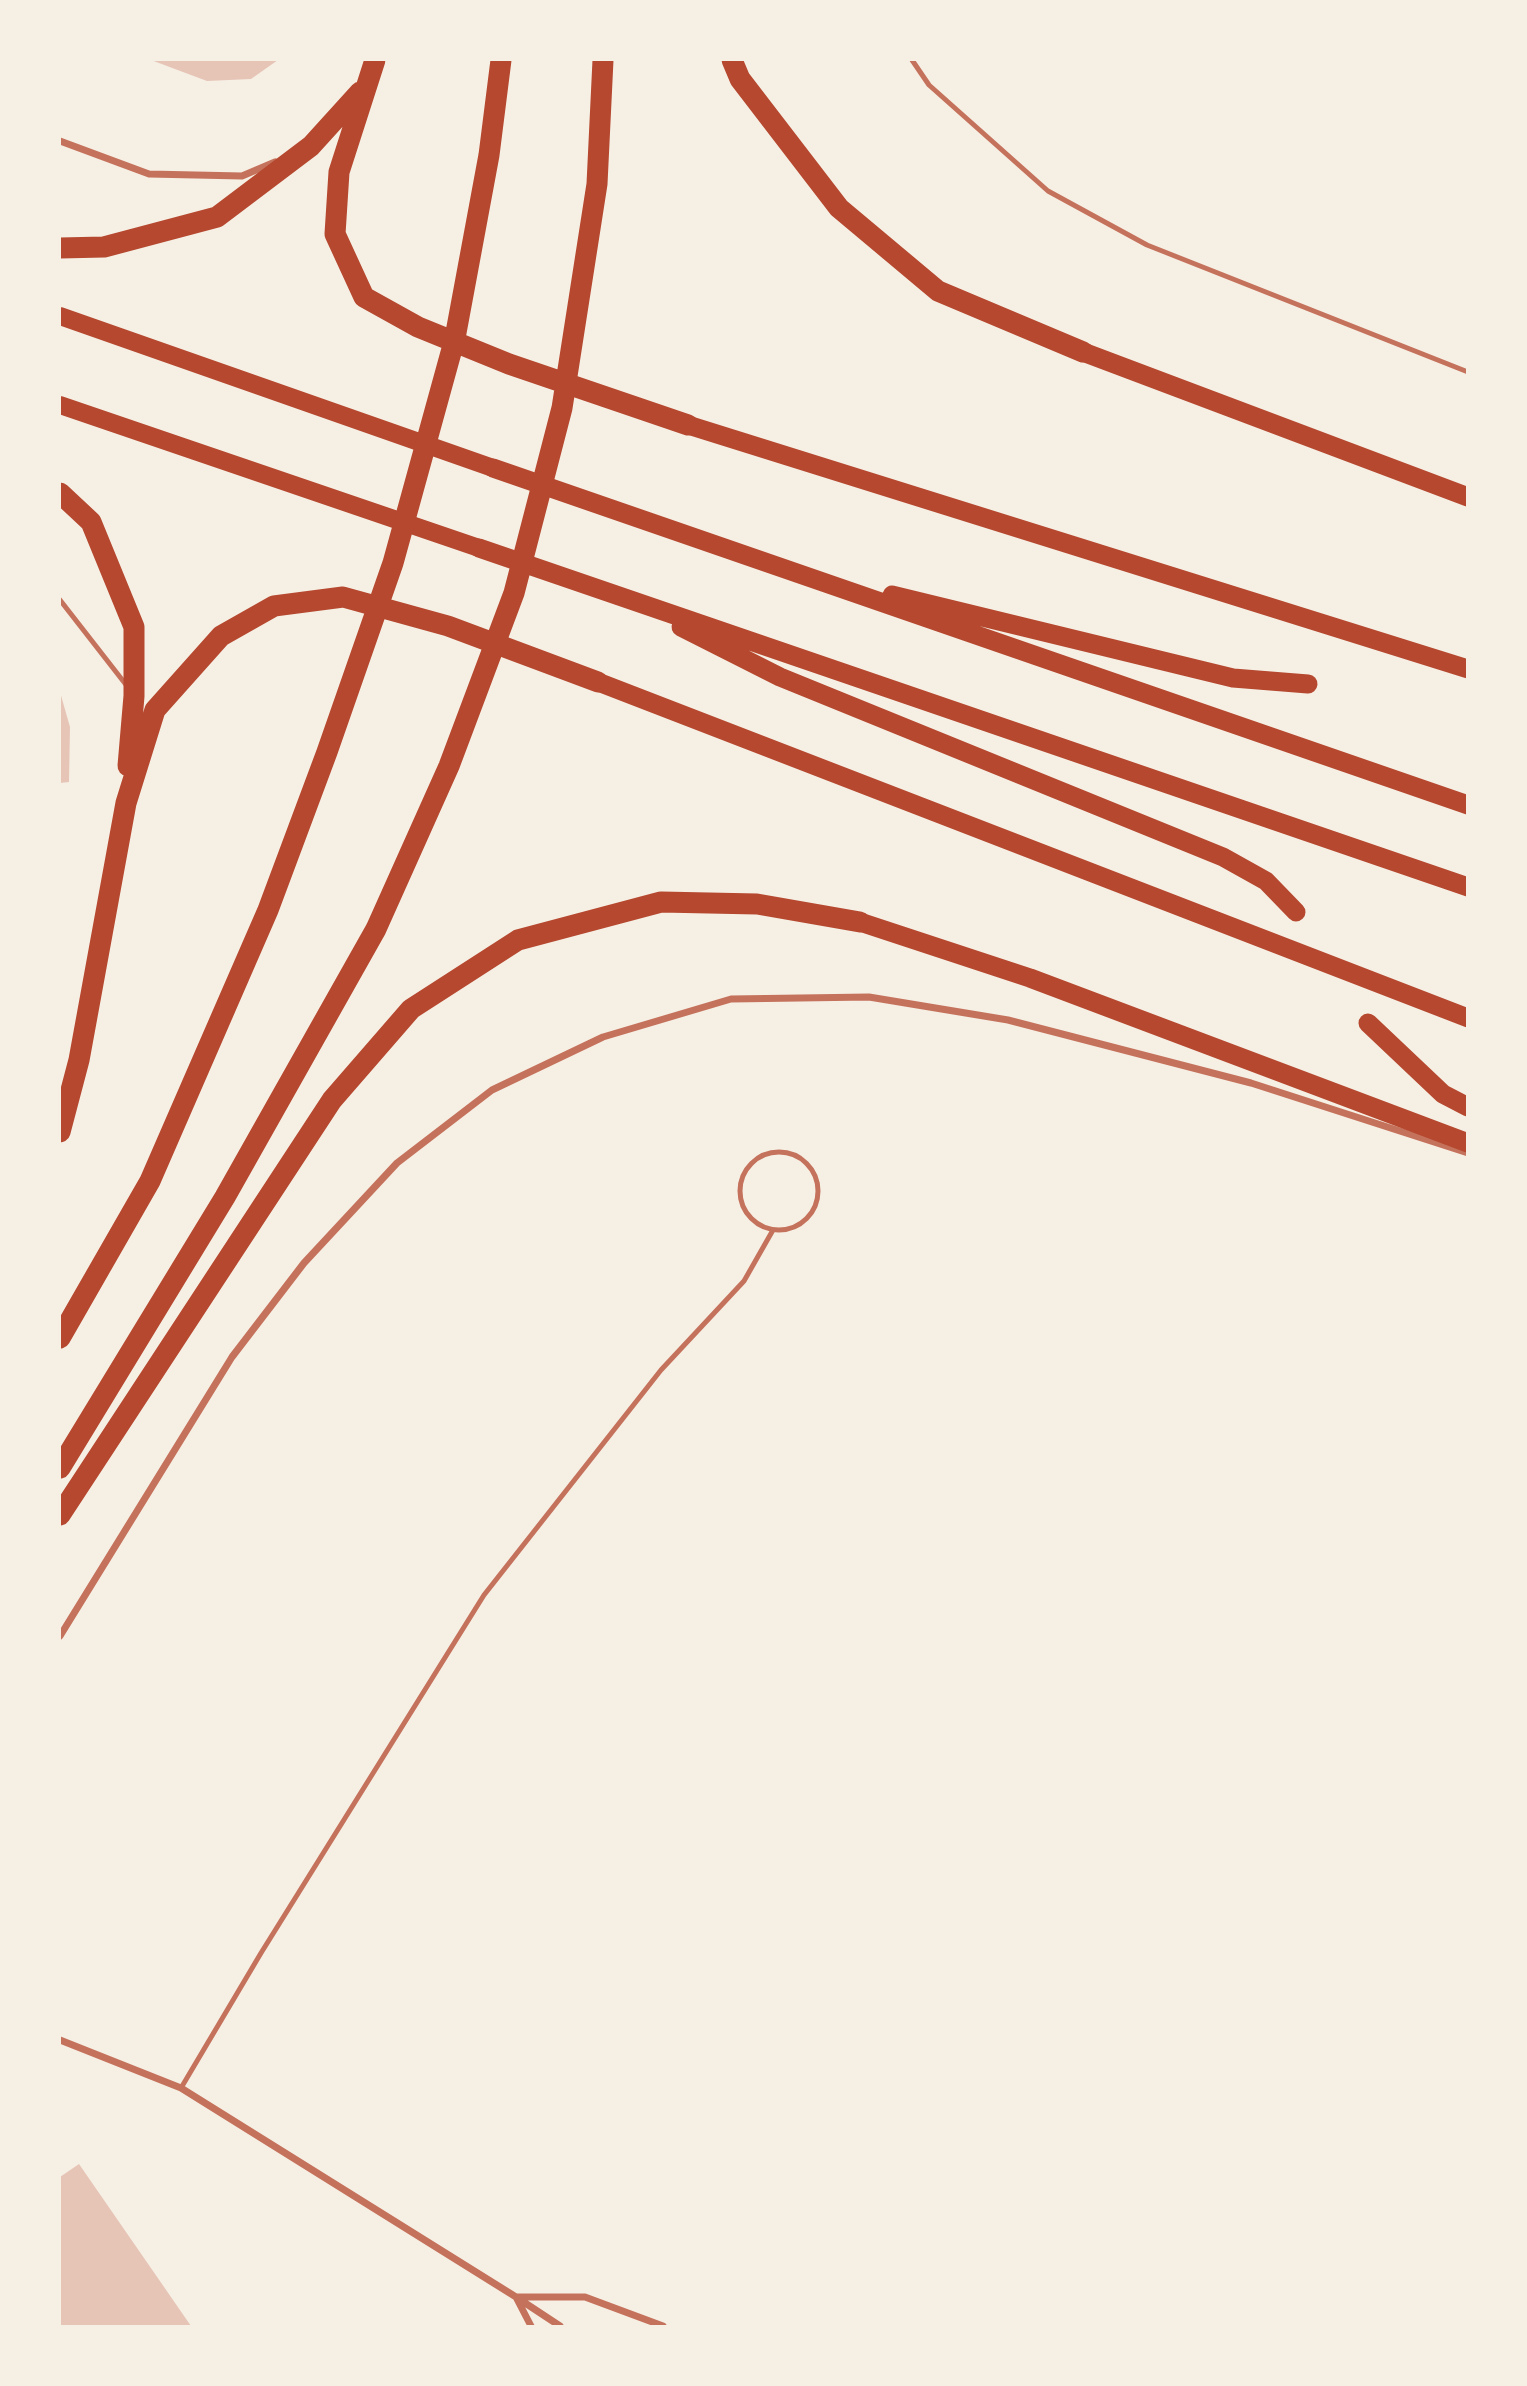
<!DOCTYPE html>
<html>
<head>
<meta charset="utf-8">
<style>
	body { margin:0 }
	#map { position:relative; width:1527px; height:2386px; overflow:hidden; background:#f6efe4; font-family:"Source Sans 3",sans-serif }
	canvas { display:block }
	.frame { position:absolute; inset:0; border:61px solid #f6efe4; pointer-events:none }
</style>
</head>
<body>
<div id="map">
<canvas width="1527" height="2386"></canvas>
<div class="frame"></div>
</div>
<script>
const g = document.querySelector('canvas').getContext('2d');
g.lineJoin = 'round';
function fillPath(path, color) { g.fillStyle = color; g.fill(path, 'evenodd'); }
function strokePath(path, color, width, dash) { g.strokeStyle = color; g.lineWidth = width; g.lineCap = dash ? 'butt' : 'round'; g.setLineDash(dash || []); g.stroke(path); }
const building = new Path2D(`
	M151,60H278L251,79L207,81Z
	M60,692L70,727L69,782L60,783Z
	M79,2164L191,2326H60V2177Z`);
const service = new Path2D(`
	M912,60L929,85L1048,191L1147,245L1468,372
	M60,600L127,686
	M740 1191a39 39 0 1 1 78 0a39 39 0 1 1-78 0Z
	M181,2088L261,1953L484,1595L661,1370L744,1281L773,1230`);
const minor = new Path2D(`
	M60,141L149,174L242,176L275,162
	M60,1636L232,1357L304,1263L397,1163L492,1090L603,1037L731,999L869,997L1008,1020L1251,1083L1468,1153
	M60,2040L181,2088L516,2297L560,2326
	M517,2297H585L663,2326
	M517,2299L531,2326`);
const primary = new Path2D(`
	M60,316L493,468
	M60,405L479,548`);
const trunk = new Path2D(`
	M1083,352L1468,497
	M688,425L1468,669
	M493,468L1468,805
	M479,548L1468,887
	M892,595L1233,678L1308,684
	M681,627L780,677L1223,857L1266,881L1296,912
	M598,682L1468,1018
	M860,922L1030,978L1468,1143
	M1368,1023L1443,1094L1468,1107`);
const motorway = new Path2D(`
	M375,60L339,172L335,234L364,297L418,327L509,364L688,425
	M732,60L740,79L839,208L938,291L1083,352
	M60,248L104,247L217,217L311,146L360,92
	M60,493L91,522L134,627V696L128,766
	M60,1132L79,1060L126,803L155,710L221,636L274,606L343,597L448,626L598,682
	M60,1338L150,1181L268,910L327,752L393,563L455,338L489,155L501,60
	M60,1468L225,1197L376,929L449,766L514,593L562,408L597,184L603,60
	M60,1515L332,1100L411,1009L518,940L661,902L757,904L860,922`);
fillPath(building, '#e6c5b7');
strokePath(service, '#c5725c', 5);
strokePath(minor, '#c5725c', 7);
strokePath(primary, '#b5482f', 18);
strokePath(trunk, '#b5482f', 19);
strokePath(motorway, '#b5482f', 21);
</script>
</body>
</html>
